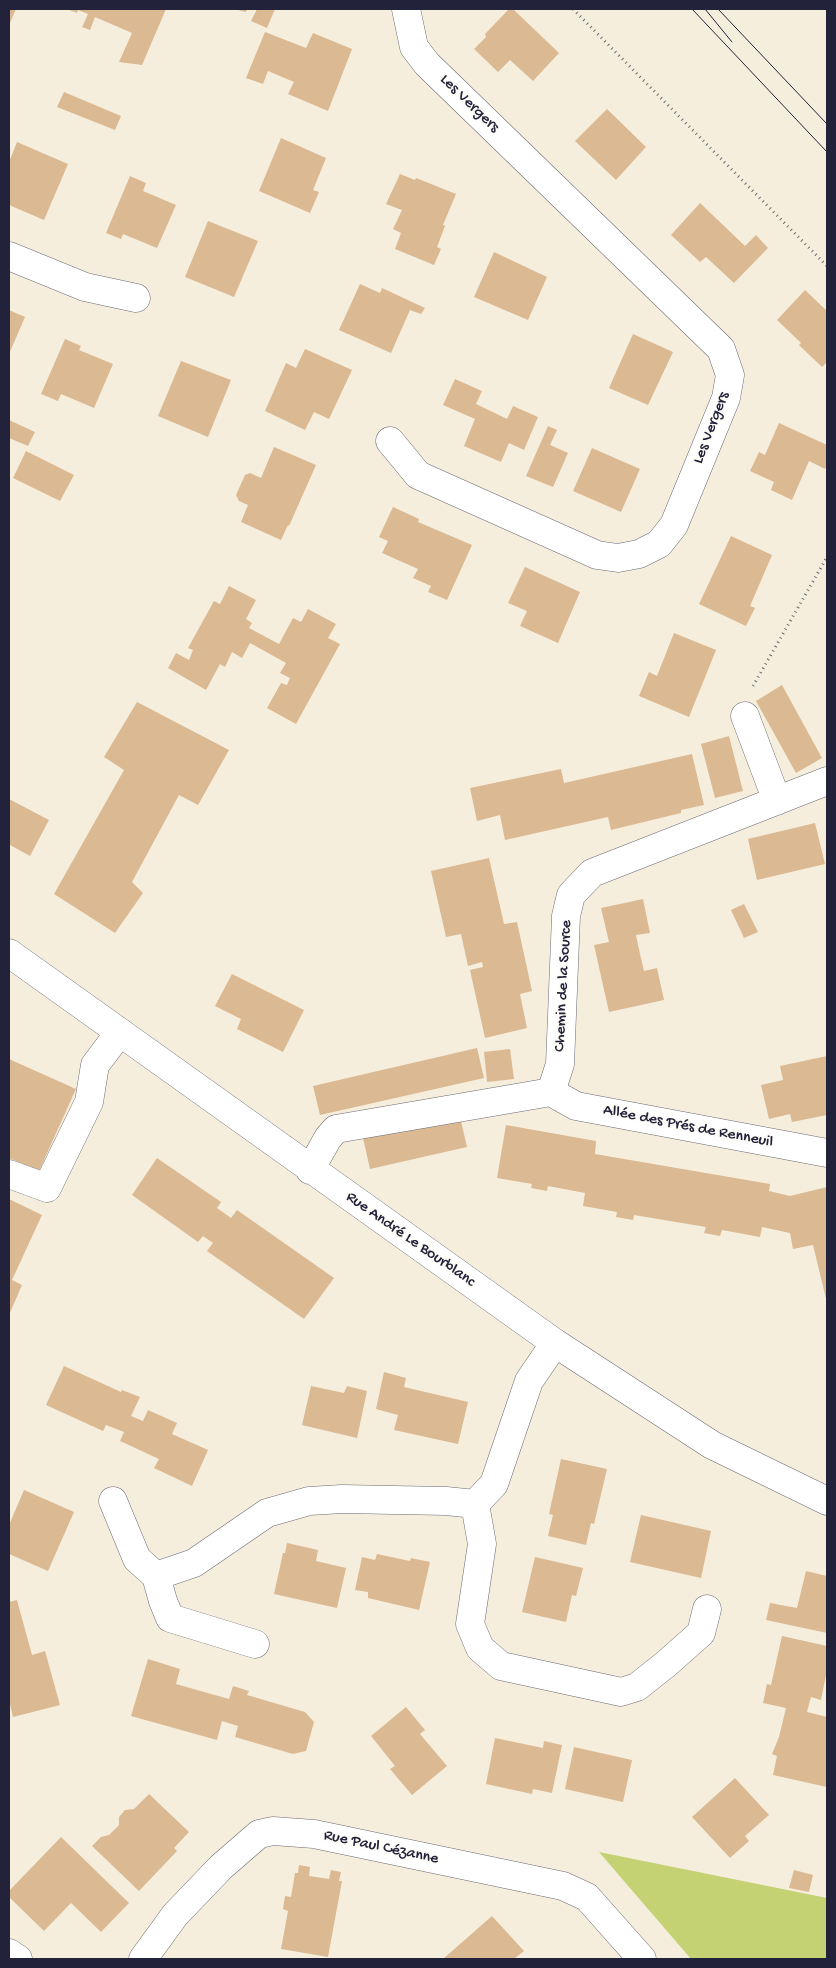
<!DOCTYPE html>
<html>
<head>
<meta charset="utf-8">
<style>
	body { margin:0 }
	#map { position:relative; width:836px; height:1968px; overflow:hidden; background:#f6eedd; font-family:"Gochi Hand",sans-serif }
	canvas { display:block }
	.frame { position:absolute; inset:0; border:10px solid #22223b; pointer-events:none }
</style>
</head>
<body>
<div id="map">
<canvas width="836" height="1968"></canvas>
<div class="frame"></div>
</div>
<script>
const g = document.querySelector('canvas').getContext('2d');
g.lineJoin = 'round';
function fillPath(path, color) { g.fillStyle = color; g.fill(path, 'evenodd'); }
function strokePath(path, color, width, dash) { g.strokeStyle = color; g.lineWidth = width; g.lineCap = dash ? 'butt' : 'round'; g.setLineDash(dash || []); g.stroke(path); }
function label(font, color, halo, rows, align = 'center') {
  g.font = font + ' "Gochi Hand",sans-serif'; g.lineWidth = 4; g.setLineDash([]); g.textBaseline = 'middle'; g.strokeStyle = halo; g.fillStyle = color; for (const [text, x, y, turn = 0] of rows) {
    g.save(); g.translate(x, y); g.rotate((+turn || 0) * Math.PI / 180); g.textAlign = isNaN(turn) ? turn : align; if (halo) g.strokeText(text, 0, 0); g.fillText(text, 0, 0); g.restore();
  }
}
const green = new Path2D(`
	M599,1852L827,1898V1959H691Z`);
const building = new Path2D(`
	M9,9H16L9,25Z
	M67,9H166L142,65L119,62L132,33L95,17L90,30L82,27L88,14L78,10L77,13Z
	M234,9H247L246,12Z
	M257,9H275L267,28L251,21Z
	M509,9H513L559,53L533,81L510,60L498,72L474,49L486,37L485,34Z
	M265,32L306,48L313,33L352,49L328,111L288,94L294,82L268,71L263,84L246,78Z
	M64,92L121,116L115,130L57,107Z
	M607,109L646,147L616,180L575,141Z
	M281,138L326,158L313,190L319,192L310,213L259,191Z
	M17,142L68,164L44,220L9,205V162Z
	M400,174L415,180L416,178L456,194L443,225L445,226L437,247L441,249L434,265L395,249L401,233L393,229L402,210L386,204Z
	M130,176L146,183L143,191L176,205L157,248L123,234L121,239L106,233Z
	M700,203L745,246L756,235L768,248L734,283L706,257L700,262L671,235Z
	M208,221L258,241L234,297L185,277Z
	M494,252L547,277L528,320L474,297Z
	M360,284L380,293L382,288L425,308L421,314L410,310L391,353L339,330Z
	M805,290L827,311V362L822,367L799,345L801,343L777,320Z
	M9,310L25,317L9,354Z
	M633,334L673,352L648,405L609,388Z
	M65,339L81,346L79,350L113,364L94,408L61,394L58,401L41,394Z
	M305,349L352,370L329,419L314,412L305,430L265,411L286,363L296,368Z
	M181,361L231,380L208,437L158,416Z
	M455,379L482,391L476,404L507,419L513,406L538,417L524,450L509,443L501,462L464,446L475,419L443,405Z
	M9,420L35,432L28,446L9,438Z
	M779,423L827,445V465L825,469L809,461L792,500L771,490L774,482L750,471L759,452L765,455Z
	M548,426L557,430L550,445L568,453L553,487L526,476Z
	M274,447L316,465L289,526L288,525L281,540L241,522L248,505L239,501L236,495L245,475L250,473L261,478Z
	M592,448L640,469L621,512L573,491Z
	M26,451L74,475L60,501L13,478Z
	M393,507L419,519L418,522L472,545L447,600L428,592L431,586L413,578L418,569L382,553L388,541L379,537Z
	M731,536L772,555L750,606L755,608L746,626L699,604Z
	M525,567L580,592L558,643L520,626L527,611L508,603Z
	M229,586L256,600L246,619L252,623L249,628L279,644L293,618L301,622L308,609L336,624L328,638L340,644L296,724L267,708L281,683L287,685L290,678L280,673L286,663L250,643L242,658L232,652L225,667L220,664L206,690L168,668L176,653L189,660L193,650L188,648L214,601L220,604Z
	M674,633L716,650L689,717L639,696L649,672L657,676Z
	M782,685L822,758L796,773L756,701Z
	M137,702L229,750L198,805L179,795L132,882L143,893L115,933L54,894L124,770L104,757Z
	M729,736L743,791L715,798L701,744Z
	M692,754L704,805L681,810V813L611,830L608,817L505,840L500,815L477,821L470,788L561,769L564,783Z
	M9,799L49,820L30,856L10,845L9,848Z
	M815,823L825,864L757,880L748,839Z
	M489,858L504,924L517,922L532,991L520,994L527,1028L485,1038L470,970L483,967L482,962L468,966L461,934L446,937L431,871Z
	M643,899L650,933L636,935L640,954L644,971L657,968L664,1000L609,1012L594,945L609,942L601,908Z
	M744,904L758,932L744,938L731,910Z
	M232,974L304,1010L283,1052L237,1029L241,1019L215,1006Z
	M477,1048L484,1078L320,1115L313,1086Z
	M510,1049L514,1079L487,1082L484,1052Z
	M827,1056V1115L792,1122L790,1114L769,1119L761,1085L783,1080L780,1066Z
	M9,1059L76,1089L39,1171L9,1158Z
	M460,1117L467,1147L370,1169L363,1138Z
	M506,1125L596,1141L595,1154L770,1184L769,1191L790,1196L827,1187V1303L813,1245L793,1249L790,1233L762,1227L760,1237L722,1230L720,1236L704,1233L706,1227L634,1215L633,1220L616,1217L617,1212L583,1206L585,1193L548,1186L547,1191L531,1188L532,1184L497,1178Z
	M157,1158L221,1202L217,1208L231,1218L237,1210L334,1278L304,1319L207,1251L213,1243L203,1236L198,1242L132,1195Z
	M9,1199L42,1215L12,1280L22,1285L9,1315Z
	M64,1366L121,1392L122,1390L140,1397L131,1416L143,1421L148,1410L177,1423L172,1434L208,1450L192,1486L154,1468L159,1459L120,1441L124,1432L106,1425L103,1431L46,1405Z
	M384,1372L406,1378L404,1387L468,1402L458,1444L394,1430L398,1415L376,1409Z
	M311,1386L344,1393L347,1386L367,1391L357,1438L302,1425Z
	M561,1459L607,1469L594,1524L591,1523L586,1545L548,1536L553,1515L549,1514Z
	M24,1490L74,1512L48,1571L9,1554V1525Z
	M641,1515L711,1531L701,1578L630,1562Z
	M287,1543L318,1550L316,1561L346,1568L337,1608L274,1594L283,1553H285Z
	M377,1554L410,1561L411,1558L430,1562L419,1610L368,1598V1592L355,1590L362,1557L375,1560Z
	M535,1557L583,1568L576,1596L572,1595L566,1622L522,1612Z
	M806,1571L827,1576V1633L766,1620L770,1603L797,1608Z
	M17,1600L32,1655L45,1651L60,1705L13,1717L9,1700V1602Z
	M782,1636L827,1646V1670L821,1700L811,1697L807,1712L827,1717V1787L773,1775L777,1756L772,1754L779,1737L786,1708L763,1703L767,1684L771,1685Z
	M148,1659L180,1669L176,1684L229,1699L233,1686L249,1691L247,1695L305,1712L314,1722L306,1751L293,1754L235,1737L238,1726L222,1721L217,1740L131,1716Z
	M406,1707L425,1730L420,1734L447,1766L412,1795L390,1769L395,1766L371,1736Z
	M495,1738L543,1748L544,1741L562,1745L552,1793L533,1789L532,1794L486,1784Z
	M574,1747L632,1760L623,1802L565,1789Z
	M735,1778L769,1815L745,1836L749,1841L730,1858L692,1817Z
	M149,1794L189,1832L174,1848L177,1851L139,1891L92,1846L101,1837L109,1835L119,1825V1817L125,1810L134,1809Z
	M61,1837L129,1903L101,1932L71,1903L44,1931L9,1897V1891Z
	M299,1865L310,1867L309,1876L329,1879L331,1870L341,1872L339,1881H342L328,1957L281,1949L288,1911L283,1909L285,1896L291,1897L295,1873H298Z
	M794,1870L813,1875L809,1892L789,1888Z
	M492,1916L524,1951L514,1959H443Z`);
const path = new Path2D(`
	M573,9L827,266
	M753,686L827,557`);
const minor = new Path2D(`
	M9,256L85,287L136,298
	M390,441L418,475L597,555L618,558L639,554L659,544L674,525L726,398L730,375L721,349L427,64L414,47L406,9
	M745,716L777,801
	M9,953L555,1343L712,1445L827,1501
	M551,1092L576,1106L827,1153
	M310,1170L328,1138L336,1129L551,1092L560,1064L566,916L571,895L592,873L827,781
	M9,1174L47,1188L89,1102L95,1065L120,1032
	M555,1343L529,1381L494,1484L475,1504L482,1544L470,1624L480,1648L501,1666L621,1692L637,1687L666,1664L701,1633L707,1609
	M113,1501L137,1559L156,1576L163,1601L170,1618L255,1644
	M156,1576L194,1563L267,1513L309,1501L342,1499L446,1501L475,1504
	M9,1953L18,1959
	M143,1959L175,1915L221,1867L259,1834L273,1831L314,1834L563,1886L587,1897L642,1959`);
const tram = new Path2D(`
	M692,9L827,152
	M705,9L732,42
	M718,9L827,124`);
const streetNames = [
	["Les Vergers",469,104,44],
	["Les Vergers",712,428,-69],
	["Chemin de la Source",564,986,-87],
	["Allée des Prés de Renneuil",688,1127,11],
	["Rue André Le Bourblanc",410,1240,35],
	["Rue Paul Cézanne",381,1848,12]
];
fillPath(green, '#c4d274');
fillPath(building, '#dbb992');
strokePath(minor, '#6c6974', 29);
strokePath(path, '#6c6974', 3, [1, 4]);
strokePath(minor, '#fff', 28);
strokePath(tram, '#22223b', 1);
label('16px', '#22223b', '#fdfcf7', streetNames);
</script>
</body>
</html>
